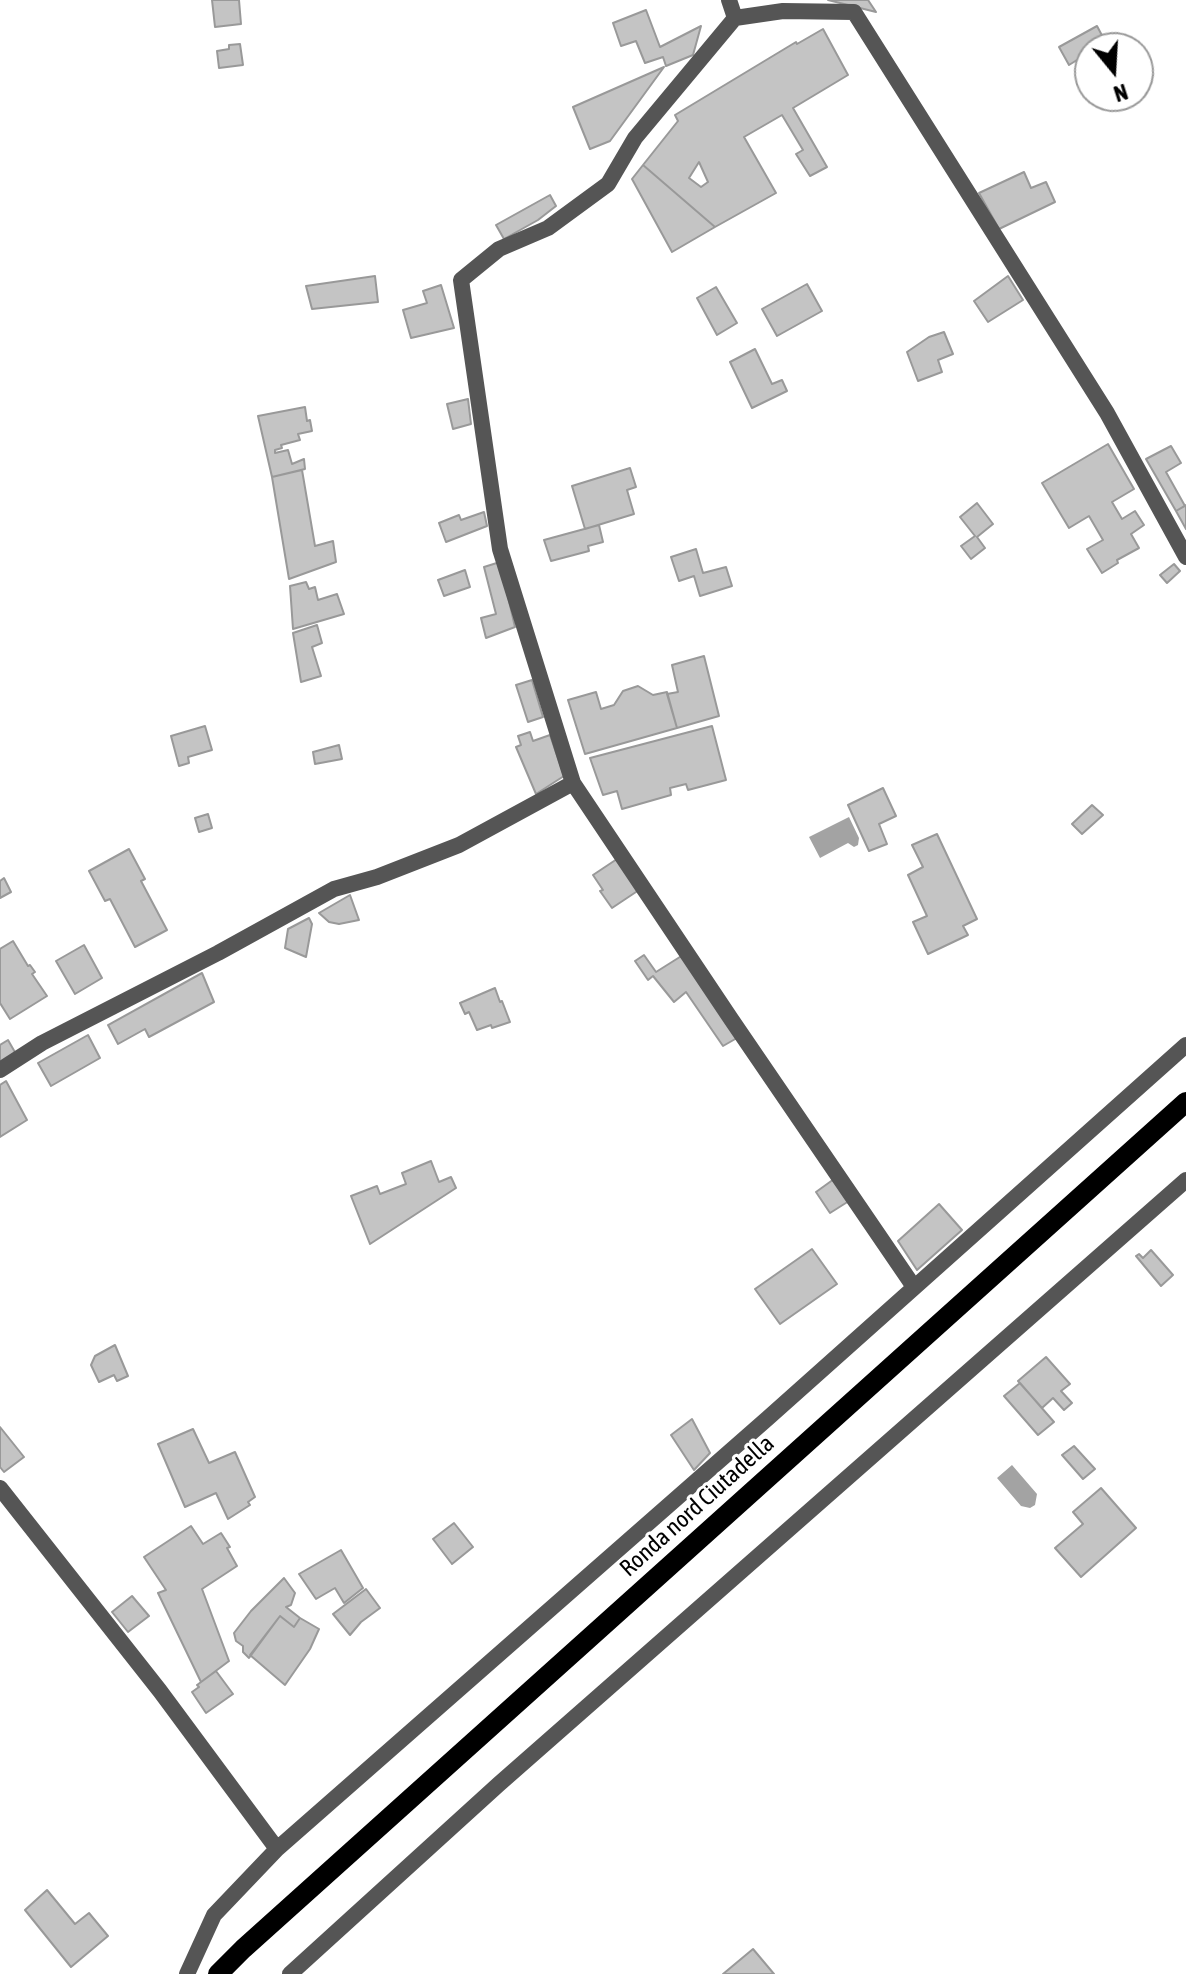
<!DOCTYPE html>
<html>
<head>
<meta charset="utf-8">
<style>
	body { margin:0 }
	#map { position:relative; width:1186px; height:1974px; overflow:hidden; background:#fff; font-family:"Asap Condensed",sans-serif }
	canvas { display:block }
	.north { position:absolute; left:1074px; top:32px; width:80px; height:80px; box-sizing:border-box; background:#fff; border:2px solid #999; border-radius:50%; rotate:162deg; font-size:22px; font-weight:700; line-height:32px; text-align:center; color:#000 }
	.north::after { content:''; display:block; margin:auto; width:28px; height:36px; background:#000; clip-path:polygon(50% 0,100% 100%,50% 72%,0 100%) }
</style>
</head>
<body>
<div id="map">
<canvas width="1186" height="1974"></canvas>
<div class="north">N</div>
</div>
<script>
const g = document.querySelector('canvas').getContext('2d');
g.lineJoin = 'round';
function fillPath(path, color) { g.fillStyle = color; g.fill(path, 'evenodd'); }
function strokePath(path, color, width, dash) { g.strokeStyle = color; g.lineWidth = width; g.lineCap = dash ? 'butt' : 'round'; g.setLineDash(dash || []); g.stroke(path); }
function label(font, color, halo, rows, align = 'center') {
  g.font = font + ' "Asap Condensed",sans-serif'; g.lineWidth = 6; g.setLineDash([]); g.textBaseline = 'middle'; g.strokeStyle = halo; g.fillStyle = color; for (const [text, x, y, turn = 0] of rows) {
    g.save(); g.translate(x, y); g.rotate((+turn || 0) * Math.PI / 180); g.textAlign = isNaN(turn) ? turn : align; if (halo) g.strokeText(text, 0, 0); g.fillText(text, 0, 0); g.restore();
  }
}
const water = new Path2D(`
	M849,817L859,838L858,845L854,847L848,843L820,858L809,837Z
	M1012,1465L1037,1494L1035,1505L1030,1508L1021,1506L997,1478Z`);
const building = new Path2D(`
	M212,0H239L241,24L215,27Z
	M828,0H868L876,12Z
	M646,10L660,47L701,26L693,55L666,66L663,57L645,63L636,41L621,46L613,23Z
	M1097,26L1106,43L1097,48H1090V52L1069,65L1059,47Z
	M823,29L848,75L793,108L827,167L810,176L796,154L803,150L782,115L744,137L776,193L715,227L643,165L678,121L675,115L796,42L797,44ZM699,162L708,182L701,187L689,178Z
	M240,44L243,65L219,68L217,51L229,49V45Z
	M664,67L610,141L590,149L573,107Z
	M643,165L715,227L672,252L632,179Z
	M1024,172L1031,188L1046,182L1055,202L999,229L979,193Z
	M550,195L556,206L538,220L504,239L496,225Z
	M375,276L378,302L312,309L306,286Z
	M1008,276L1023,300L988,322L974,301Z
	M807,284L822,311L777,336L762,309Z
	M441,285L454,328L411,338L403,310L427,303L423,291Z
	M716,287L737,323L717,335L697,298Z
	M944,332L953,354L938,360L942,372L918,381L907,352L929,337Z
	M755,349L772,384L782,380L787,391L752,408L730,362Z
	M468,399L471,424L453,429L447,404Z
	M305,407L307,421L310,420L312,431L298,434L300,440L281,445L282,448L275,450V453L288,450L292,464L304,459L305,469L272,477L258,416Z
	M1108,444L1134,489L1112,502L1122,519L1135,511L1144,525L1131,534L1139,548L1117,560L1118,563L1102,573L1087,549L1103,540L1089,516L1069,528L1042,483Z
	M1171,446L1181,463L1166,472L1185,506L1176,511L1146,459Z
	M630,468L636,487L627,490L634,514L585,529L572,486Z
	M302,470L315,546L333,541L336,562L289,579L272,477Z
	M977,503L993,524L977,537L985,548L971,559L961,546L975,536L960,517Z
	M1186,505V529L1176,511Z
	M484,512L487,526L446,542L439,523L459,515L461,520Z
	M599,525L603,542L588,546L589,551L551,561L544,540Z
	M696,549L703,573L726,567L732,586L700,596L694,576L679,581L671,557Z
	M500,562L515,627L486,638L481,618L496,614L484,567Z
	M1174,564L1180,571L1167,583L1160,575Z
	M465,570L470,587L444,596L438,580Z
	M306,582L309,589L315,587L318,600L337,594L344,614L293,629L290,586Z
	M317,625L322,643L312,647L321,676L301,682L293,633Z
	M704,656L719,716L677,728L667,694L678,692L672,665Z
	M532,680L543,717L528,722L516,685Z
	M638,686L653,695L667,692L677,728L585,754L568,700L596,692L601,709L614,705L623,691Z
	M205,726L212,750L188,757L189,763L179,766L171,736Z
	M712,726L726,780L688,790L686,784L670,788L671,795L622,809L617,791L603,795L590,758Z
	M530,732L533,741L550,735L564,776L536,794L516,747L521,745L518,736Z
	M339,745L342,759L315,764L313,752Z
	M883,788L896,816L879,824L887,844L869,851L848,805Z
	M1092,805L1103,815L1082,834L1072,824Z
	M208,814L212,828L199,832L195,818Z
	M937,834L977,919L963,926L968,935L928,954L913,922L927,916L908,875L923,867L912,845Z
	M129,849L145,879L141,881L167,930L135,947L110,899L105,901L89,871Z
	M617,859L639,890L612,908L600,891L603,890L593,875Z
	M4,878L11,892L0,898V881Z
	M350,895L359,920L339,924L329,922L319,913Z
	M309,918L312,924L306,957L285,948L288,929Z
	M13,941L28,966L30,965L35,972L32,974L47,996L10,1019L0,1003V949Z
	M84,945L102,978L75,994L56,961Z
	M644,955L656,972L683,955L737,1038L723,1046L686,992L674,1002L653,976L648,980L635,961Z
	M202,973L214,1002L149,1037L145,1029L118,1044L108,1025Z
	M495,988L500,1002L502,1001L510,1022L492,1028L491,1025L477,1030L469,1012L465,1014L460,1003Z
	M88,1035L100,1058L51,1086L38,1063Z
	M8,1040L16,1054L0,1064V1045Z
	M6,1081L27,1120L0,1137V1085Z
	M431,1161L439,1182L451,1177L456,1188L370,1244L351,1196L377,1186L380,1194L406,1184L402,1173Z
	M834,1179L849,1201L830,1213L816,1192Z
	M939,1204L962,1230L917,1270L898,1241Z
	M812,1249L837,1284L780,1324L755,1289Z
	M1151,1250L1173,1275L1161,1286L1136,1256L1139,1254L1143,1258Z
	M115,1345L128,1376L117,1381L114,1375L99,1382L91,1365L95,1356Z
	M1046,1357L1070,1384L1061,1391L1072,1403L1064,1410L1053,1398L1042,1408L1018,1381Z
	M1020,1383L1054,1422L1038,1435L1004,1396Z
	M692,1419L710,1453L694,1470L671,1435Z
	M0,1427L24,1457L4,1472L0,1467Z
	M193,1429L209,1463L235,1452L255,1497L248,1502L250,1505L228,1519L216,1493L185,1507L158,1444Z
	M1074,1446L1095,1469L1083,1479L1062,1455Z
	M1101,1488L1136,1528L1081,1577L1055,1548L1083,1524L1073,1512Z
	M454,1523L473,1547L452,1564L433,1539Z
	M191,1526L203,1544L221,1533L230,1547L227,1548L237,1566L202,1589L229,1661L201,1682L158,1593L166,1590L144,1557Z
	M341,1550L363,1588L344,1603L335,1588L316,1599L299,1574Z
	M284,1578L295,1593L291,1605L286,1607L300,1618L294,1627L280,1616L249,1658L243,1652V1646L236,1641L234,1633L251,1611Z
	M366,1589L380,1608L361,1622L350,1635L333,1614Z
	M132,1596L149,1616L128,1632L112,1612Z
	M280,1616L294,1627L300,1618L319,1629L310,1649L285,1685L250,1655Z
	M216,1671L233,1694L206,1713L192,1692L199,1687L197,1685Z
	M47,1890L75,1924L89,1913L108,1936L71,1967L25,1910Z
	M753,1949L774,1974H723Z`);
const service = new Path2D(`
	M729,0L735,18L635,138L608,184L548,228L499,249L461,280L500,549L573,783L731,1019L914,1287
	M735,18L783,11L854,12L1107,413L1186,557
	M0,1070L42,1043L218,953L334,889L377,877L459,845L573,783
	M0,1488L160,1691L277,1849
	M187,1974L214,1915L277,1849L768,1418L1186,1045
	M290,1974L499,1784L1186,1180`);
const primary = new Path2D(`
	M218,1974L243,1949L1186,1102`);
const streetNames = [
	["Ronda nord Ciutadella",697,1506,-42]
];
fillPath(water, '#a3a3a3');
fillPath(building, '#c4c4c4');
strokePath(building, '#999', 2);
strokePath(service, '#555', 16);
strokePath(primary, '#000', 20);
label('24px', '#000', '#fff', streetNames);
</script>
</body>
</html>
